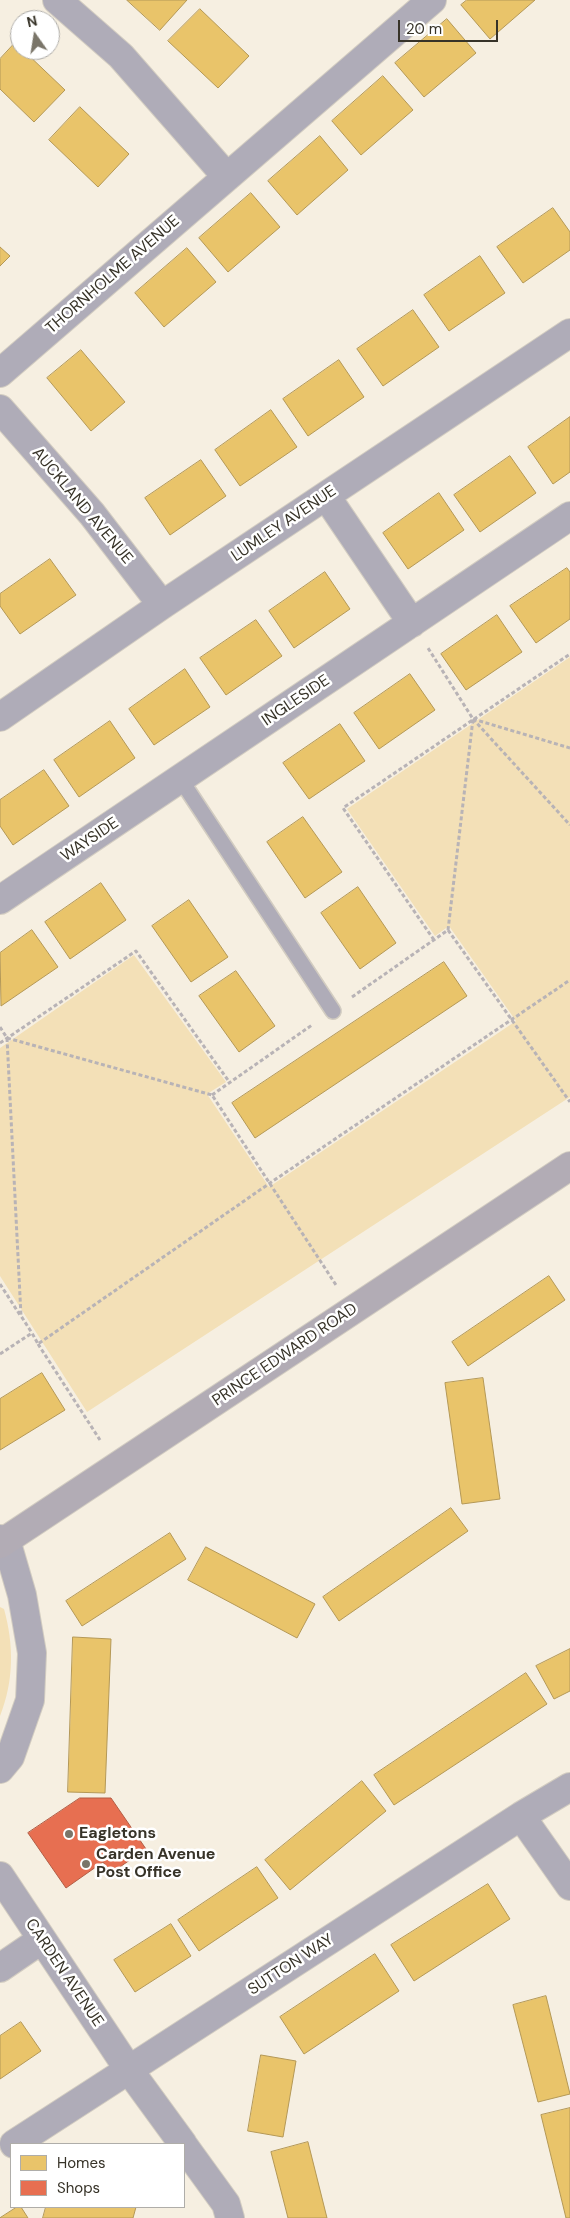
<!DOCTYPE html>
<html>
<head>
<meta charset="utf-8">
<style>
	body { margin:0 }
	#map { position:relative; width:570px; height:2218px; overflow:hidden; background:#f6efe1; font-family:"DM Sans",sans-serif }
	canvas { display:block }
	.legend { position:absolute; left:10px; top:2143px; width:175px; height:65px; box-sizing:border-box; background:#fff; border:1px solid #afada9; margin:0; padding:6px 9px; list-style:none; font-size:15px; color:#373328 }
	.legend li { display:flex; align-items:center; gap:10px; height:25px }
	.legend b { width:25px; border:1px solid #afada9 }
	.north { position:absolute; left:10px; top:10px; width:50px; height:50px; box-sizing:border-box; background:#fff; border:1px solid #afada9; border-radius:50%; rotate:347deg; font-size:14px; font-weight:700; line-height:20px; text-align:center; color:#373328 }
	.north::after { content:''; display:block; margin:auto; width:18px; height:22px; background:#7a7569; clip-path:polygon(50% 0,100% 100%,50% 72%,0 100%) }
	.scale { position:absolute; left:398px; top:20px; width:100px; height:22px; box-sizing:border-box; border:2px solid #373328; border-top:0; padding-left:6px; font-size:15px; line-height:18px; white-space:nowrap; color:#373328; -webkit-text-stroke:4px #fff; paint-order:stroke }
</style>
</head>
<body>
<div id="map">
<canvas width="570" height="2218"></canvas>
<ul class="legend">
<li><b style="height:14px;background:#e9c46a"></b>Homes</li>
<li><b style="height:14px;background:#e76f51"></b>Shops</li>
</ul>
<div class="north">N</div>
<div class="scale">20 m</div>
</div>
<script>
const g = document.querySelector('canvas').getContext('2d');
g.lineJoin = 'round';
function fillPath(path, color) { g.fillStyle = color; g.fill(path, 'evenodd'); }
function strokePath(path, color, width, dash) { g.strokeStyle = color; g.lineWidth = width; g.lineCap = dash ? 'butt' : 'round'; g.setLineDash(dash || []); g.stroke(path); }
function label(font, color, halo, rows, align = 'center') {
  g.font = font + ' "DM Sans",sans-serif'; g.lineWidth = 5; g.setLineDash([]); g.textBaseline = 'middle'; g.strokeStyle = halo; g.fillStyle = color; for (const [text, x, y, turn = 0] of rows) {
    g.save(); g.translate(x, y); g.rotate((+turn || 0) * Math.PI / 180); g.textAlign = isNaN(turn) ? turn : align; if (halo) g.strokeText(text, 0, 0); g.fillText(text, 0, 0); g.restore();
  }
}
const green = new Path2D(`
	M570,657V1097L87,1412L0,1276V1048L134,955L226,1082L207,1094L269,1187L516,1021L449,926L435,936L347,809Z
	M0,1607L4,1609C14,1645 14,1681 0,1716Z`);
const homes = new Path2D(`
	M127,0H187L160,30Z
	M467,0H535L490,39L461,5Z
	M200,9L249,56L218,88L168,41Z
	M447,19L476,53L424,97L395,63Z
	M15,43L20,50H23L65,90L34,122L0,89V59Z
	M383,76L413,110L361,155L332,121Z
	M80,107L129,154L98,187L49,140Z
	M320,136L348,170L297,215L268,181Z
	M251,193L280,227L228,272L199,238Z
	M553,208L570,232V250L523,283L497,247Z
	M0,247L10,256L0,266Z
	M187,248L216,282L164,327L135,293Z
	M480,256L505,293L449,331L424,295Z
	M413,310L439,347L383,386L357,349Z
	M81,350L125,402L91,431L47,378Z
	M339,360L364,397L308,436L283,399Z
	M271,410L297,447L240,486L215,450Z
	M570,417V472L553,484L528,447Z
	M510,456L536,493L480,532L454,495Z
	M201,460L226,496L170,535L145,498Z
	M439,493L464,530L408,569L383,533Z
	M50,559L76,595L20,634L0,606V594Z
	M567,568L570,572V619L536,643L510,606Z
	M325,572L350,609L294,648L269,611Z
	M497,615L522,652L466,690L441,654Z
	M256,620L282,656L226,695L200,658Z
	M185,669L210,707L154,745L129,709Z
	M410,674L435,710L379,749L354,713Z
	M110,721L135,758L79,797L54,760Z
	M340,724L365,761L309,799L283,763Z
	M44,770L69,806L13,845L0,826V800Z
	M303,817L342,872L305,898L267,842Z
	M101,883L126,920L70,959L45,922Z
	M358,887L396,943L360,969L321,913Z
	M189,900L228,957L191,982L152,926Z
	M32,930L58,967L1,1006L0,953Z
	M444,962L467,996L255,1138L232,1103Z
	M236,971L275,1026L239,1052L199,996Z
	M549,1276L565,1300L468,1366L452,1342Z
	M42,1373L65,1410L0,1450V1399Z
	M483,1378L500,1499L462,1504L445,1383Z
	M451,1508L468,1531L339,1621L323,1597Z
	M170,1533L186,1559L82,1626L66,1601Z
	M206,1547L315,1604L297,1638L188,1580Z
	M73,1637L111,1639L105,1793L68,1792Z
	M570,1649V1691L554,1699L536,1666Z
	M526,1673L547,1704L394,1805L374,1775Z
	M362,1781L386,1811L290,1890L265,1860Z
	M257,1867L278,1898L199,1951L178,1920Z
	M488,1884L510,1919L414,1981L391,1945Z
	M171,1924L191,1956L135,1992L114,1960Z
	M375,1954L399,1991L304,2054L280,2017Z
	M546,1996L570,2094L538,2102L513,2005Z
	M21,2022L41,2051L0,2079V2036Z
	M261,2055L296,2061L283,2137L248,2131Z
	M570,2108V2218H566L541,2115Z
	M308,2142L327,2218H288L271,2152Z
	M17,2207H21L28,2218H0Z
	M46,2207H136L133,2218H43Z`);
const shops = new Path2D(`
	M80,1798H111L146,1849L111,1873L103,1862L66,1888L28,1833Z`);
const path = new Path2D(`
	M473,719L570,825
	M473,719L570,748
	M448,930L570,1102
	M434,940L343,808L570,654
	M352,997L448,930L473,719L428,648
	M0,1027L7,1038L21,1316L32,1333
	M7,1038L212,1095L336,1285
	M0,1043L136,951L230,1083
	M212,1095L312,1025
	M0,1284L20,1315
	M38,1344L100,1440
	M0,1354L32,1333L38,1344L270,1183L570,980`);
const lane = new Path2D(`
	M181,780L333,1011`);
const street = new Path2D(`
	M57,0L121,56L227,177
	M0,373L432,0
	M0,409L92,514L162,605
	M326,496L412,623
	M0,717L162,605L570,333
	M0,900L570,516
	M0,1539L6,1540L22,1595L32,1653L30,1700L10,1757L0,1769
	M521,1816L570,1886
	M0,1876L129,2070L183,2144
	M0,1968L41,1940
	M14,2144L521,1816L570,1787
	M184,2146L226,2204L230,2218`);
const primary = new Path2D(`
	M0,1544L570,1166`);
const markers = [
	[69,1834,5,"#7a7569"],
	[86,1864,5,"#7a7569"]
];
const streetNames = [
	["THORNHOLME AVENUE",113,275,-41],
	["AUCKLAND AVENUE",82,506,50],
	["LUMLEY AVENUE",284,524,-34],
	["INGLESIDE",296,701,-34],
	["WAYSIDE",90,840,-34],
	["PRINCE EDWARD ROAD",285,1355,-34],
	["SUTTON WAY",291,1965,-33],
	["CARDEN AVENUE",64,1973,56]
];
const poiNames = [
	["Eagletons",79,1834],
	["Carden Avenue",96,1855],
	["Post Office",96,1873]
];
fillPath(green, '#f3e0b7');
fillPath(homes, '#e9c46a');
strokePath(homes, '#b49856', 1);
fillPath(shops, '#e76f51');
strokePath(shops, '#b25d45', 1);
strokePath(lane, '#d2ccc1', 18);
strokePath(street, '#d2ccc1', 30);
strokePath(primary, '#d2ccc1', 30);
strokePath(path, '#b8b3b6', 3, [4, 2.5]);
strokePath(lane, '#afacb8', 15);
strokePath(street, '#afacb8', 28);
strokePath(primary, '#b2acb5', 28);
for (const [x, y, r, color] of markers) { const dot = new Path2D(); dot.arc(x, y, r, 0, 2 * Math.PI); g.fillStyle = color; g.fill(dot); strokePath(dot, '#fff', 2); }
label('16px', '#373328', '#fff', streetNames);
label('bold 16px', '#373328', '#fff', poiNames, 'left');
</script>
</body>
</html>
